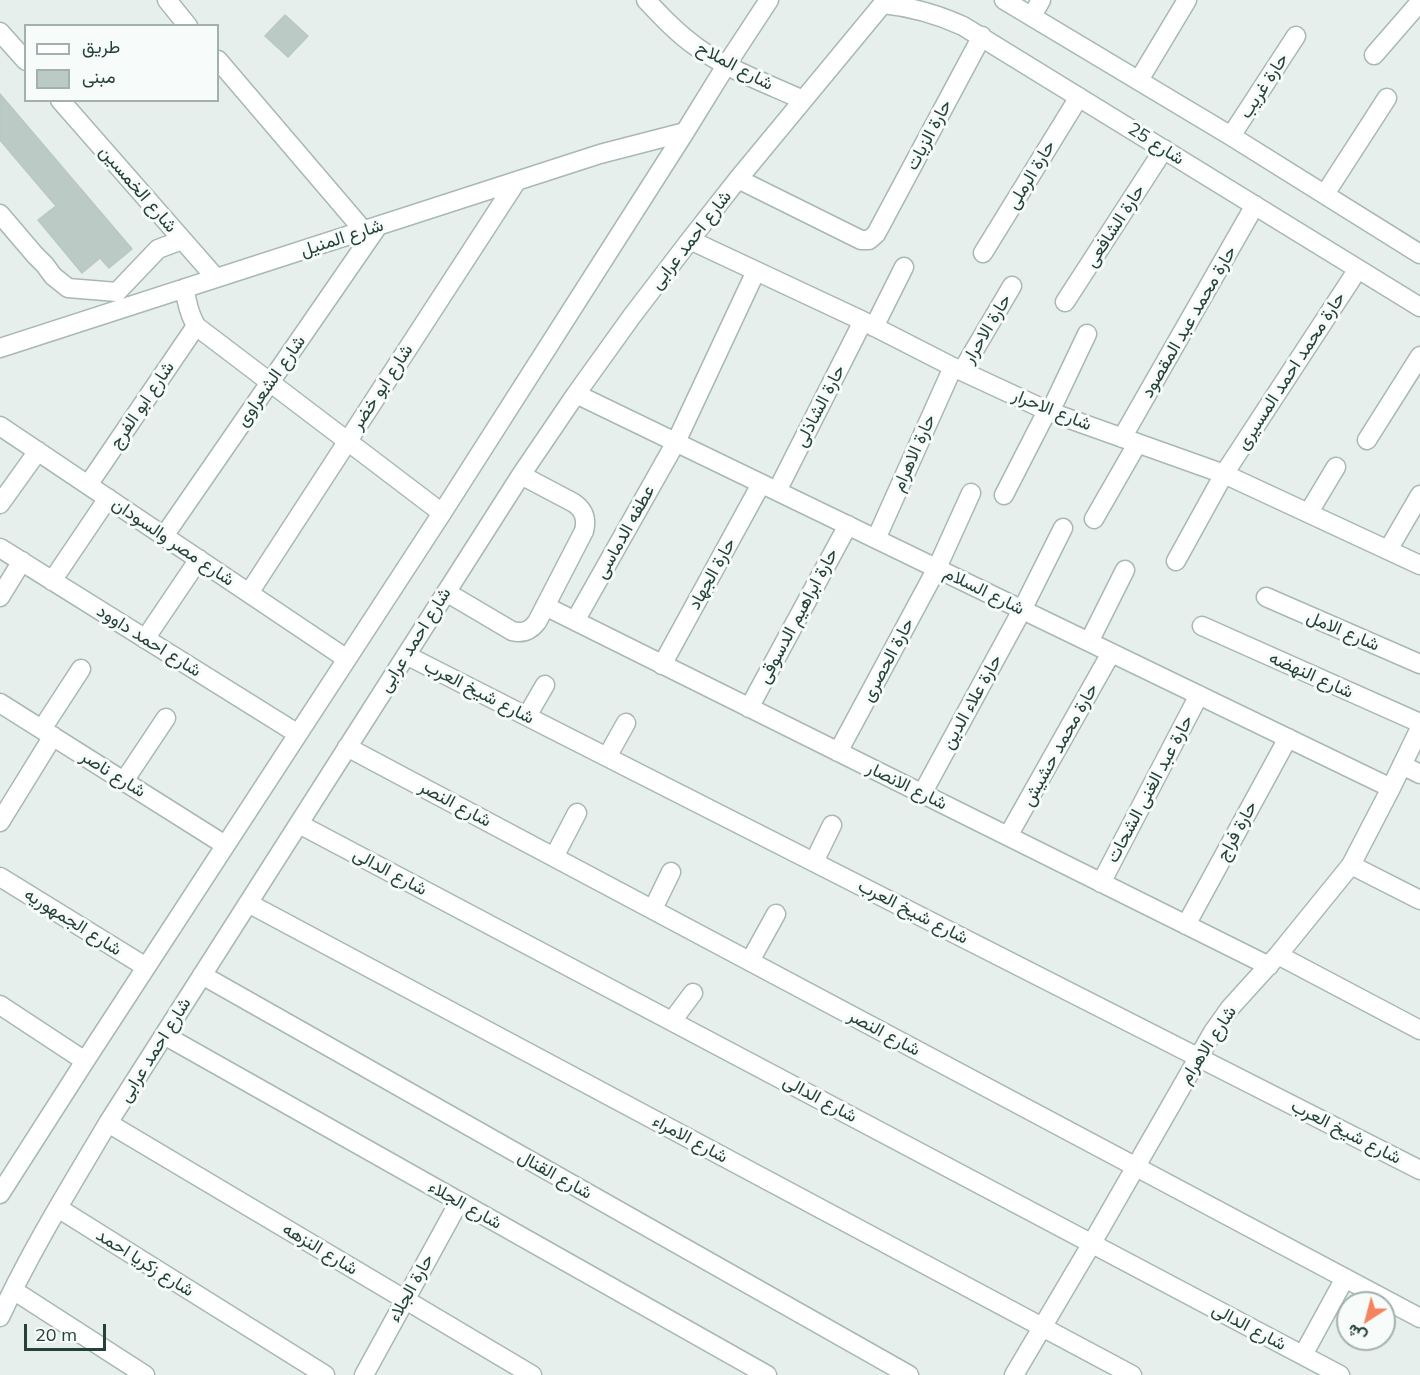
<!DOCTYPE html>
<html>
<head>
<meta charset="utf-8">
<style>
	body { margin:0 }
	#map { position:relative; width:1420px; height:1375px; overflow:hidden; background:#e6efeb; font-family:Mulish,Vazirmatn,sans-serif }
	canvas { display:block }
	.legend { position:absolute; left:24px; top:24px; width:195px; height:78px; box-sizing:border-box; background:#f7fbf9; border:2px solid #a3b1ad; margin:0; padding:8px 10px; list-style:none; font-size:18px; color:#24423a }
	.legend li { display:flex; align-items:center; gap:12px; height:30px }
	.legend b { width:30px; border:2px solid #a3b1ad }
	.north { position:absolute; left:1336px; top:1291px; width:60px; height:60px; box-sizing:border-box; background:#f7fbf9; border:2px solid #a3b1ad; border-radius:50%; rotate:216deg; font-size:16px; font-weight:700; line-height:24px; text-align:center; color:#24423a }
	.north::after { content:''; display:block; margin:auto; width:21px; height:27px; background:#f4845f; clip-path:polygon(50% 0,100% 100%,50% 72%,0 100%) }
	.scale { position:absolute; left:24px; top:1324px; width:82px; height:27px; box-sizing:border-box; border:3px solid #24423a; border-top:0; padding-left:8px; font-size:18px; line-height:21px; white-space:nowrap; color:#24423a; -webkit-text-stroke:4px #f7fbf9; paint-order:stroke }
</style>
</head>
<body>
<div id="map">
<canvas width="1420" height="1375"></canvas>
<ul class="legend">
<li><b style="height:8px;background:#fff"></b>طريق</li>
<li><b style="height:16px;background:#bbcac4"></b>مبنى</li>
</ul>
<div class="north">ش</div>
<div class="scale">20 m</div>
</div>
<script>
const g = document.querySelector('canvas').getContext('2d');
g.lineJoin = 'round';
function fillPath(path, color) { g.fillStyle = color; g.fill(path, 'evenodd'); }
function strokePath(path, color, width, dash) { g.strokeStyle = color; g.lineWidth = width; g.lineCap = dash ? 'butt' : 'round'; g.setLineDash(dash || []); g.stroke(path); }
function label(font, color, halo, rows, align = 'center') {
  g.font = font + ' Mulish,Vazirmatn,sans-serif'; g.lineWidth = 6; g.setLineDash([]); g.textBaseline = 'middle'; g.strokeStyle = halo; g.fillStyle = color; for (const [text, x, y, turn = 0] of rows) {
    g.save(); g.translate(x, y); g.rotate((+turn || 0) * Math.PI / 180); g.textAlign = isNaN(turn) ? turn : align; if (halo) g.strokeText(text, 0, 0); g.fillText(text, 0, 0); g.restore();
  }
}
const building = new Path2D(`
	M285,15L308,36L288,57L265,36Z
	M0,94L132,249L109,268L100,258L82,273L38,220L56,206L0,140Z`);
const minor = new Path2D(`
	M167,0L188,26
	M646,0C662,17 678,34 698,48C729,70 768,84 803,100
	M1004,0L1231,136L1420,254
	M883,4C912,7 937,14 963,26L1420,307
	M1032,16L1041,0
	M0,32L26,61
	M1374,55L1420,2
	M218,60L364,231
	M1139,80L1187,0
	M60,100L216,278
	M1231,136L1296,36
	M738,179L861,240H869L876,234L982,36
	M1325,194L1387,98
	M0,214L35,255L45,265L53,276L68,288L117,292L158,249L182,240
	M690,240L863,321L953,367L1050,412L1224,474L1420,565
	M983,253L1079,97
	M185,288C186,302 189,313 196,326L442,513
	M1065,302L1164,149
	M874,327L904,267
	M0,348L600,154L685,132
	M962,371L1012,286
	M576,394L1391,788
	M1050,412L1087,334
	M0,426L347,659
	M1122,438L1255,205
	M1367,440L1420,356
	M88,485L196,326
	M777,491L863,321
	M1004,495L1047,411
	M0,504L38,451
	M1309,512L1336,467
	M1094,519L1137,444
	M164,536L378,226
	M876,539L953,367
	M0,548L298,734
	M1388,550L1420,495
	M1176,561L1224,474L1358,269
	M52,581L108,498
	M446,592L512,631C523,634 530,631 537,622L584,531C587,519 584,510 574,503L521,475
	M249,593L516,182
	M0,597L22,561
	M1266,597L1420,664
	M545,606L1269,966
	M575,621L676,442L756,271
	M1202,626L1420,723
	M145,639L199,559
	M1089,642L1125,570
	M406,655L1420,1170
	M662,665L761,484
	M0,703L225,845
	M749,708L848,525
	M527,716L545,685
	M42,729L81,669
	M347,747L1420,1318
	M838,752L937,568L971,493
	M607,757L626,723
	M1402,765L1420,774
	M124,781L166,718
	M922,794L1022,610L1063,528
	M0,822L53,736
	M299,824L1340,1375
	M1008,836L1111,653
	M554,857L577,813
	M814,862L832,825
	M1351,865L1420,900
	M0,877L146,967
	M1101,883L1199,695
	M248,903L1132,1375
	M653,909L671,872
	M1186,925L1288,738
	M1278,955L1420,1030
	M750,961L776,914
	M202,975L909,1375
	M0,1005L85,1061
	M672,1021L693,993
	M164,1035L767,1375
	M108,1123L532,1375
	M0,1194L85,1061L442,513L685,132L727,64L769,0
	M58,1208L325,1375
	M13,1290L145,1375
	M0,1317C31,1250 70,1187 108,1123L521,475L576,394L632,316L690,240L738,179L886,0
	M1303,1355L1345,1278
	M364,1375L459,1202
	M1014,1375L1092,1243L1213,1032L1230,1008L1278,955L1351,865L1391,788L1420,728`);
const streetNames = [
	["شارع الملاح",735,66,28],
	["حارة غريب",1264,86,-57],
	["حارة الزيات",929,135,-62],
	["شارع 25",1156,144,32],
	["حارة الرملى",1031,175,-59],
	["شارع الخمسين",138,189,49],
	["حارة الشافعى",1115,226,-57],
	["شارع المنيل",342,238,-18],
	["شارع احمد عرابى",691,240,-52],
	["حارة محمد عبد المقصود",1189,322,-60],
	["حارة الاحرار",987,329,-59],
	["حارة محمد احمد المسيرى",1291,371,-57],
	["شارع الشعراوى",271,381,-55],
	["شارع ابو خضر",382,387,-57],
	["شارع ابو الفرج",142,405,-56],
	["حارة الشاذلى",820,406,-63],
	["شارع الاحرار",1052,410,22],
	["حارة الاهرام",914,453,-66],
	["عطفه الدماسى",625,532,-61],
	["شارع مصر والسودان",173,542,34],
	["حارة الجهاد",712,574,-61],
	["شارع السلام",984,591,26],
	["حارة ابراهيم الدسوقى",798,616,-62],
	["شارع الامل",1343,631,23],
	["شارع احمد عرابى",415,640,-58],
	["شارع احمد داوود",149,641,32],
	["حارة الحصرى",888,660,-62],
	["شارع النهضه",1311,675,24],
	["شارع شيخ العرب",479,692,27],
	["حارة علاء الدين",972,702,-61],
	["حارة محمد حشيش",1060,745,-61],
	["شارع ناصر",113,774,32],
	["شارع الانصار",907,786,26],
	["حارة عبد الغنى الشحات",1150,789,-62],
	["شارع النصر",455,804,28],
	["حارة فراج",1237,831,-61],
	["شارع الدالى",390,872,28],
	["شارع شيخ العرب",913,912,27],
	["شارع الجمهوريه",73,922,32],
	["شارع النصر",884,1033,28],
	["شارع الاهرام",1208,1045,-57],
	["شارع احمد عرابى",155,1050,-58],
	["شارع الدالى",820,1099,28],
	["شارع شيخ العرب",1346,1132,27],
	["شارع الامراء",690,1139,28],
	["شارع القنال",555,1175,29],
	["شارع الجلاء",465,1205,29],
	["شارع النزهه",320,1249,31],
	["شارع زكريا احمد",145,1263,32],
	["حارة الجلاء",411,1288,-61],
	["شارع الدالى",1249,1327,28]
];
fillPath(building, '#bbcac4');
strokePath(building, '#b8c9c2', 1.5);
strokePath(minor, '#a8b8b2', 21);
strokePath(minor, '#fff', 18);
label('18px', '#24423a', '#f7fbf9', streetNames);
</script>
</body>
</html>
